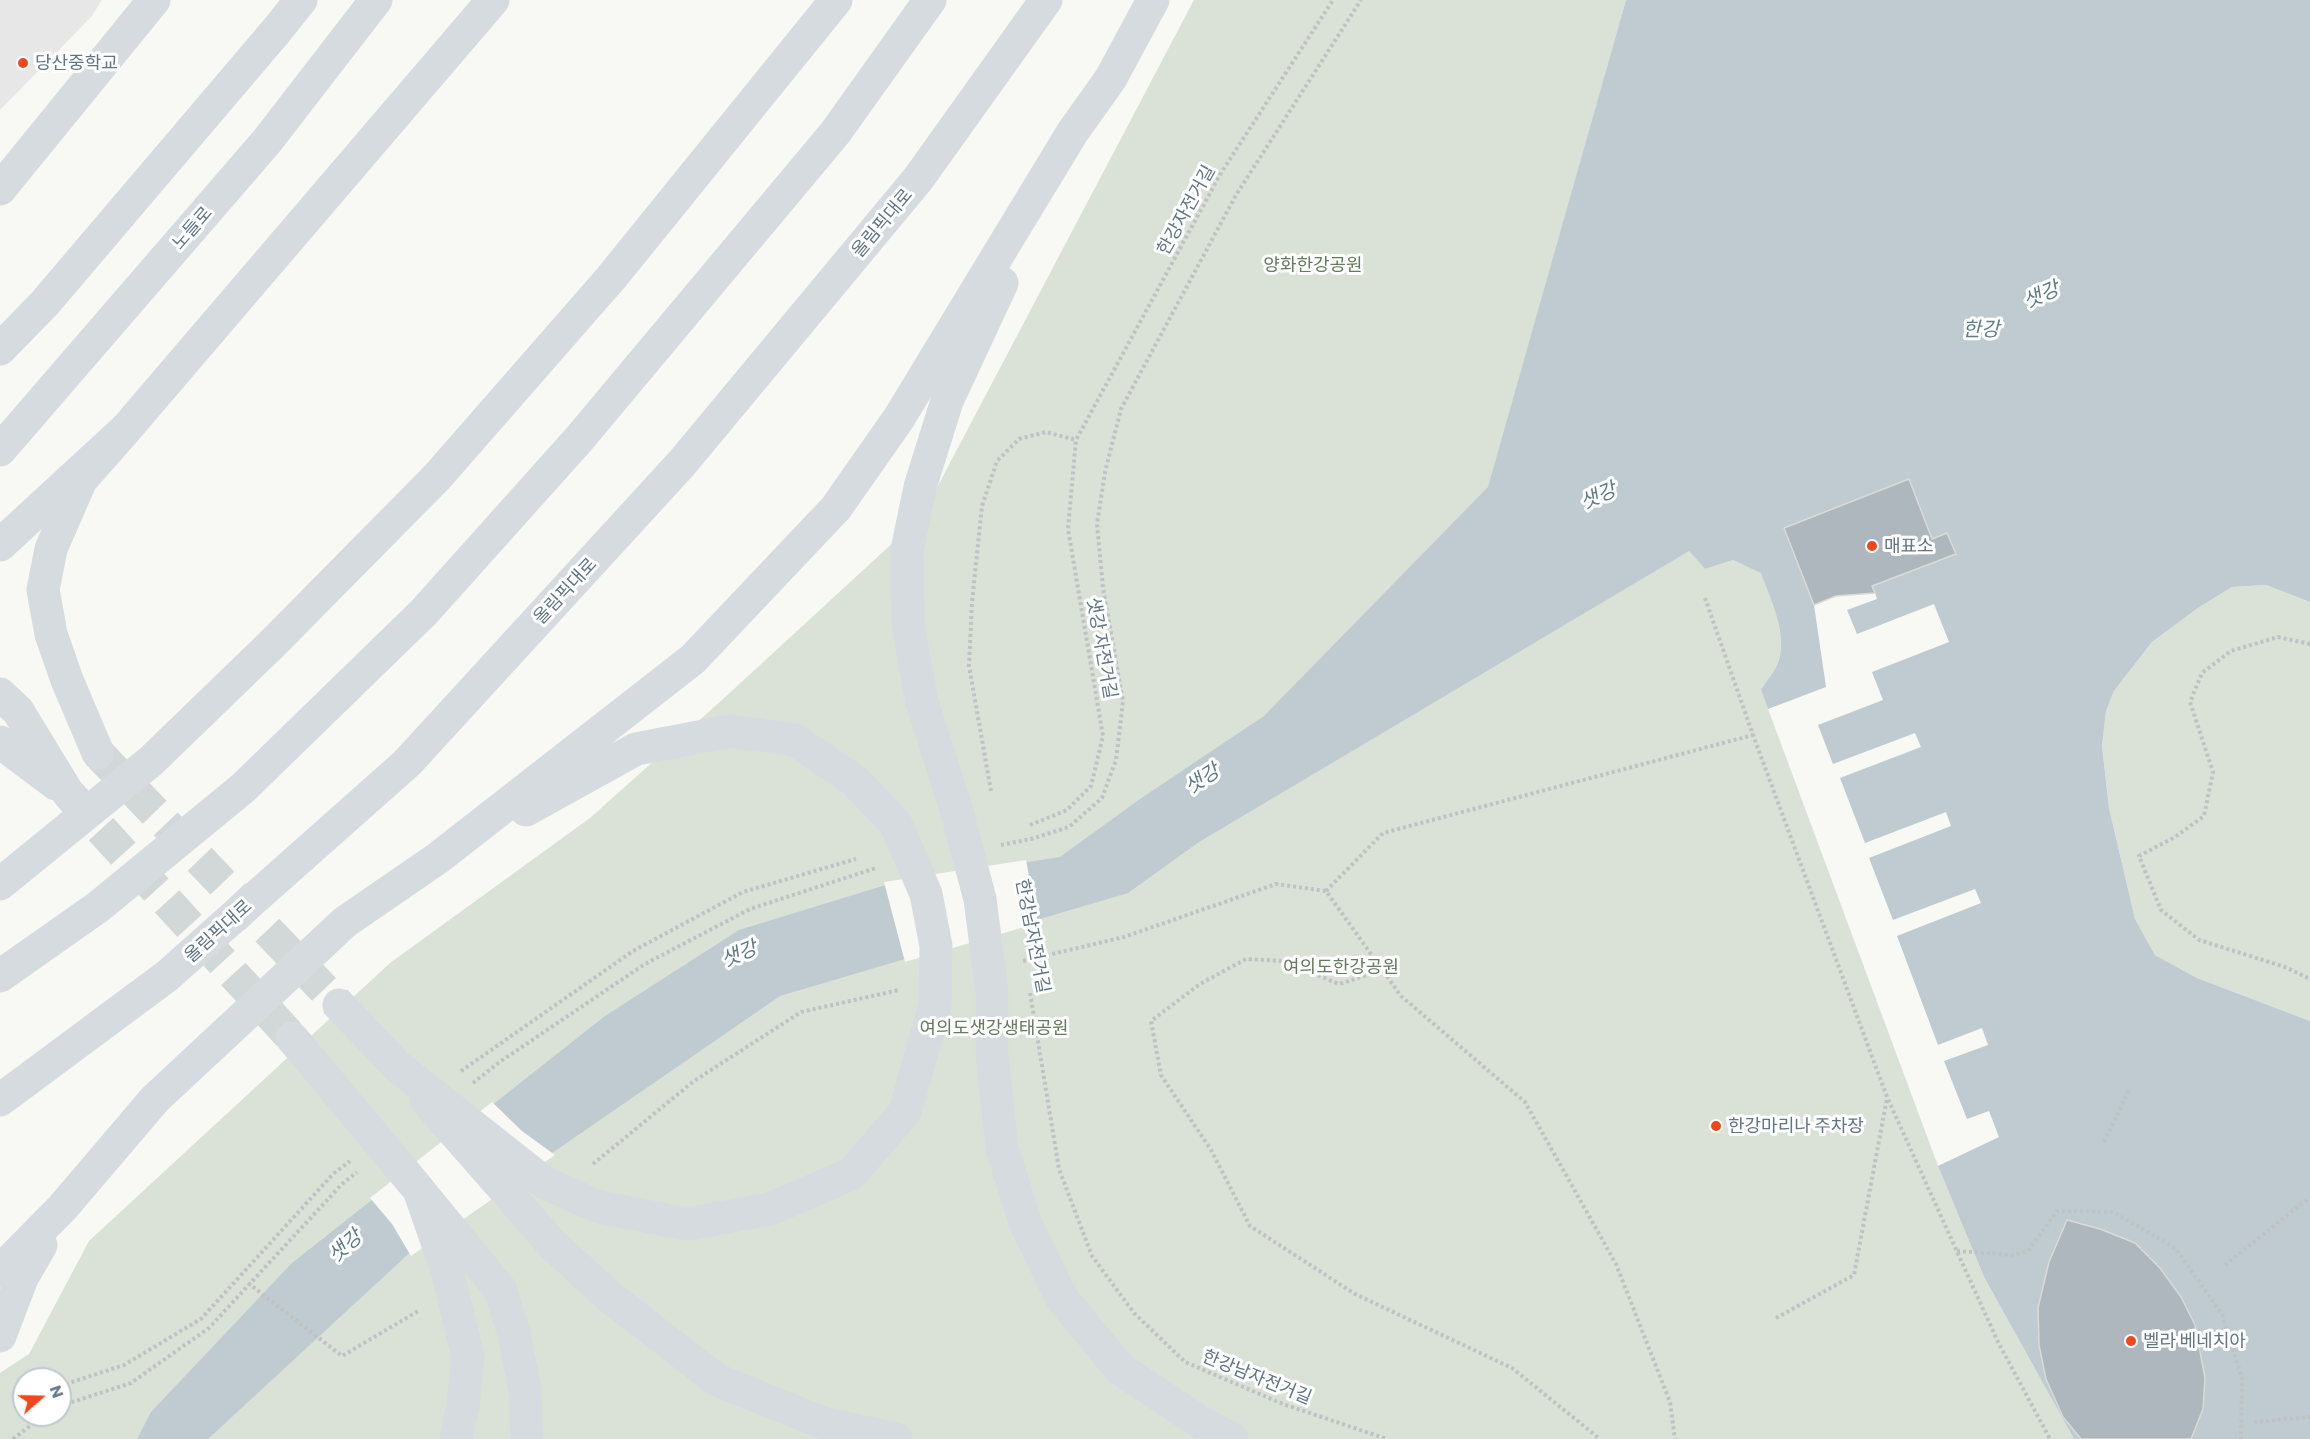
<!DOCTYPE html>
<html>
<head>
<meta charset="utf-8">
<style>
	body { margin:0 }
	#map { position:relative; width:2310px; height:1439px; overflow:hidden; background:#f8f8f5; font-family:Commissioner,sans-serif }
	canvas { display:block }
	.north { position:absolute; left:12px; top:1367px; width:60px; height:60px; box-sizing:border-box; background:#fff; border:2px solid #c0c8cd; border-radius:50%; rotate:70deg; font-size:16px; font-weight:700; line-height:24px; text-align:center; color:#617583 }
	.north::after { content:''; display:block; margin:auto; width:21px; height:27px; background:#f1471c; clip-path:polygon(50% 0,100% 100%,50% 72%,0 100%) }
</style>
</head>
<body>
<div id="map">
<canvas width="2310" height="1439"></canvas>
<div class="north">N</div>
</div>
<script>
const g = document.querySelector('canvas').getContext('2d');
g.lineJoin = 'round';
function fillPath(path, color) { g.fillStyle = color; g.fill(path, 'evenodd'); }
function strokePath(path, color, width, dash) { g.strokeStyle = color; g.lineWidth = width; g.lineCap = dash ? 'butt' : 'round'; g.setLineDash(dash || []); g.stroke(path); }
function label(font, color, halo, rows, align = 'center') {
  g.font = font + ' Commissioner,"Noto Sans KR",sans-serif'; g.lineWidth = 6; g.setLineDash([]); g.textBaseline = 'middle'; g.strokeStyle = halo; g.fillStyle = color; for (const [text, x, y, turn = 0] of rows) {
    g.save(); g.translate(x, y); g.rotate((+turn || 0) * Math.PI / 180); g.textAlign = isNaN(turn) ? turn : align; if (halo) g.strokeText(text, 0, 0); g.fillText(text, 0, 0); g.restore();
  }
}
const built = new Path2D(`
	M0,0H102L91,17L0,110Z`);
const green = new Path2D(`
	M1194,0H1626L1489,487L1689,551L1705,569L1733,560L1761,572C1770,599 1787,631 1779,660C1776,670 1767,680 1761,688L1768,709L1938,1166L1984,1277L2074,1439H0V1373L29,1354L89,1241L390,963L590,818L722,700L922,516ZM24,1379H60V1415H24Z
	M2266,585L2310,602V1021L2197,978L2155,955L2135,919L2109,808L2102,746L2106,711L2114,691L2152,642L2198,608L2232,587Z`);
const water = new Path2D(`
	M1626,0H2310V602L2266,585L2232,587L2198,608L2152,642L2114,691L2106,711L2102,746L2109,808L2135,919L2155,955L2197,978L2310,1021V1439H2074L1984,1277L1938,1166L1768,709L1761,689C1767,680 1776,670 1779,660C1787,631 1770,599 1761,573L1733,560L1705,569L1689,551L1199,842L1128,893L780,996L417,1246L208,1439H137L151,1412L292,1263L605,1016L739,930L889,884L1060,857L1140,799L1264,716L1488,487Z`);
const pier = new Path2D(`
	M1909,479L1932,539L1947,533L1956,554L1873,586L1877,599L1847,610L1857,634L1934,604L1949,642L1872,672L1883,700L1818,725L1833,764L1915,733L1921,747L1840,778L1865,843L1946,812L1951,826L1869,858L1893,920L1975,889L1981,903L1897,936L1938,1045L1982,1028L1988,1045L1944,1061L1967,1119L1989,1111L1999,1137L1938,1166L1768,709L1826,687L1814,605L1784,528Z
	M1026,860L1038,923L905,962L884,882Z
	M492,1102L522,1131L555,1155L411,1256L392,1224L370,1198Z`);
const building = new Path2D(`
	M1909,479L1932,539L1947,533L1956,554L1872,586L1875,593L1836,596L1814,605L1784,528Z
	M2067,1220L2100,1229L2135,1243L2160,1268L2181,1297L2195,1325L2205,1378L2203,1409L2191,1439H2081L2063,1417L2046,1379L2039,1345L2038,1308L2049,1262Z`);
const highwayTunnel = new Path2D(`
	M98,753L339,1005
	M68,793L292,1038`);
const path = new Path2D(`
	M1705,598L1753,735L1887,1097L1998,1342L2050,1439
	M2310,644L2278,637L2231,651L2202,673L2190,702L2213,772L2204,816L2175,837L2139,856L2161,910L2199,940L2285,967L2310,979
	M991,791L969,666L972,602L982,506L997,461L1019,439L1046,432L1076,440
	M1030,825L1067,810L1091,786L1103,736L1068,529L1076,440L1221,173L1333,0
	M1001,845L1031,839L1069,827L1102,798L1116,760L1123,701L1103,588L1097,524L1105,472L1121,409L1236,195L1361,0
	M1326,891L1383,833L1753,735
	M1023,961L1124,937L1276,884L1326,891L1401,996L1525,1102L1616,1264L1670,1402L1675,1439
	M1383,970L1339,984L1284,961L1246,959L1200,984L1151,1021L1161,1075L1211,1150L1250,1226L1355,1294L1512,1368L1600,1439
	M1030,993L1059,1169L1092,1256L1134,1313L1185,1362L1283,1404L1387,1439
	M461,1071L633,951L743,892L856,859
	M473,1083L501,1061L645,964L750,909L876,868
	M2104,1142L2130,1088
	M593,1164L694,1081L801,1012L899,990
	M1957,1251L2013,1255L2028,1251L2057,1211L2113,1212L2175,1248L2222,1314L2242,1378L2241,1439
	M2225,1265L2310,1197
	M248,1283L342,1356L420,1310
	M1776,1318L1854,1275L1887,1098
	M60,1386L124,1365L201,1319L333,1174L350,1161
	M60,1406L131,1383L209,1328L342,1184L357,1172
	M2254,1422L2310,1417
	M13,1439L44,1415`);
const major = new Path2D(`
	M0,189L154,0
	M0,349L44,304L277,30L301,0
	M0,450L267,141L376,0
	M0,545L126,429L493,0
	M426,1100L553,1245L611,1298L717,1380L823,1423L896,1439
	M422,1194L500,1289L514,1334L525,1390L527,1439`);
const highway = new Path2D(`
	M1002,283L947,401L920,487L907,550L908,624L922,702L956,809L980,899L992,992V1055L1002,1148L1025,1222L1061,1297L1120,1369L1200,1422L1232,1439
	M0,694L18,711L68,793
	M0,742L56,784
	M98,753L67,680L51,634L43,590L51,549L81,480L126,429
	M0,884L151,761L273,643L437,477L611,278L836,0
	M0,976L98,907L243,788L424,612L579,439L835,133L930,0
	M339,1005L398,1067L545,1183L599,1207L687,1224L770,1209L851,1174L905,1112L935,1005L936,946L926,894L896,824L855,781L795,740L730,731L636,749L526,810
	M292,1038L419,1190L447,1270L468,1357L463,1405L456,1439
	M0,1100L167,976L407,763L682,463L918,179L1046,0
	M0,1271L63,1207L155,1099L345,922L438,858L693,659L836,508L899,418L1072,133L1111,78L1153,0
	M0,1336L22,1278L41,1245`);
const markers = [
	[23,63,6,"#f1471c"],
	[1872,546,6,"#f1471c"],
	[1716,1126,6,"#f1471c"],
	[2131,1341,6,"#f1471c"]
];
const poiNames = [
	["당산중학교",35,63],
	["매표소",1884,546],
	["한강마리나 주차장",1728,1126],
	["벨라 베네치아",2143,1341]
];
const streetNames = [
	["한강자전거길",1186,210,-61],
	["올림픽대로",882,223,-50],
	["노들로",192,228,-49],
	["올림픽대로",565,591,-47],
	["샛강 자전거길",1102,648,80],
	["올림픽대로",218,931,-42],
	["한강남자전거길",1033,936,79],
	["한강남자전거길",1257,1377,22]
];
const parkNames = [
	["양화한강공원",1313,265],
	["여의도한강공원",1341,967],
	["여의도샛강생태공원",994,1028]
];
const waterNames = [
	["샛강",2041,295,-24],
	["한강",1981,329],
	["샛강",1598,496,-24],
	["샛강",1202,779,-33],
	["샛강",739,954,-23],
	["샛강",345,1246,-42]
];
fillPath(built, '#e6e7e6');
fillPath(green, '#dae1d6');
fillPath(water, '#bfcbd0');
fillPath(pier, '#f8f8f5');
fillPath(building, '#aeb7bd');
strokePath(building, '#dadad8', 1.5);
strokePath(highwayTunnel, '#d2d7d8', 33, [33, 16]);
strokePath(path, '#bfc2c4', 4, [3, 3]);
strokePath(major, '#d6dbdf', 33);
strokePath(highway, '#d6dbdf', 33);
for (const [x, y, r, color] of markers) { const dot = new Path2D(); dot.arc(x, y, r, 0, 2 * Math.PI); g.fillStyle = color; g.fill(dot); strokePath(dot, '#fff', 2); }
label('18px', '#617583', '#fff', poiNames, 'left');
label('18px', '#617583', '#fff', streetNames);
label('18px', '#667a60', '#fff', parkNames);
label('italic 20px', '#607b84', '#fff', waterNames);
</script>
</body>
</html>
